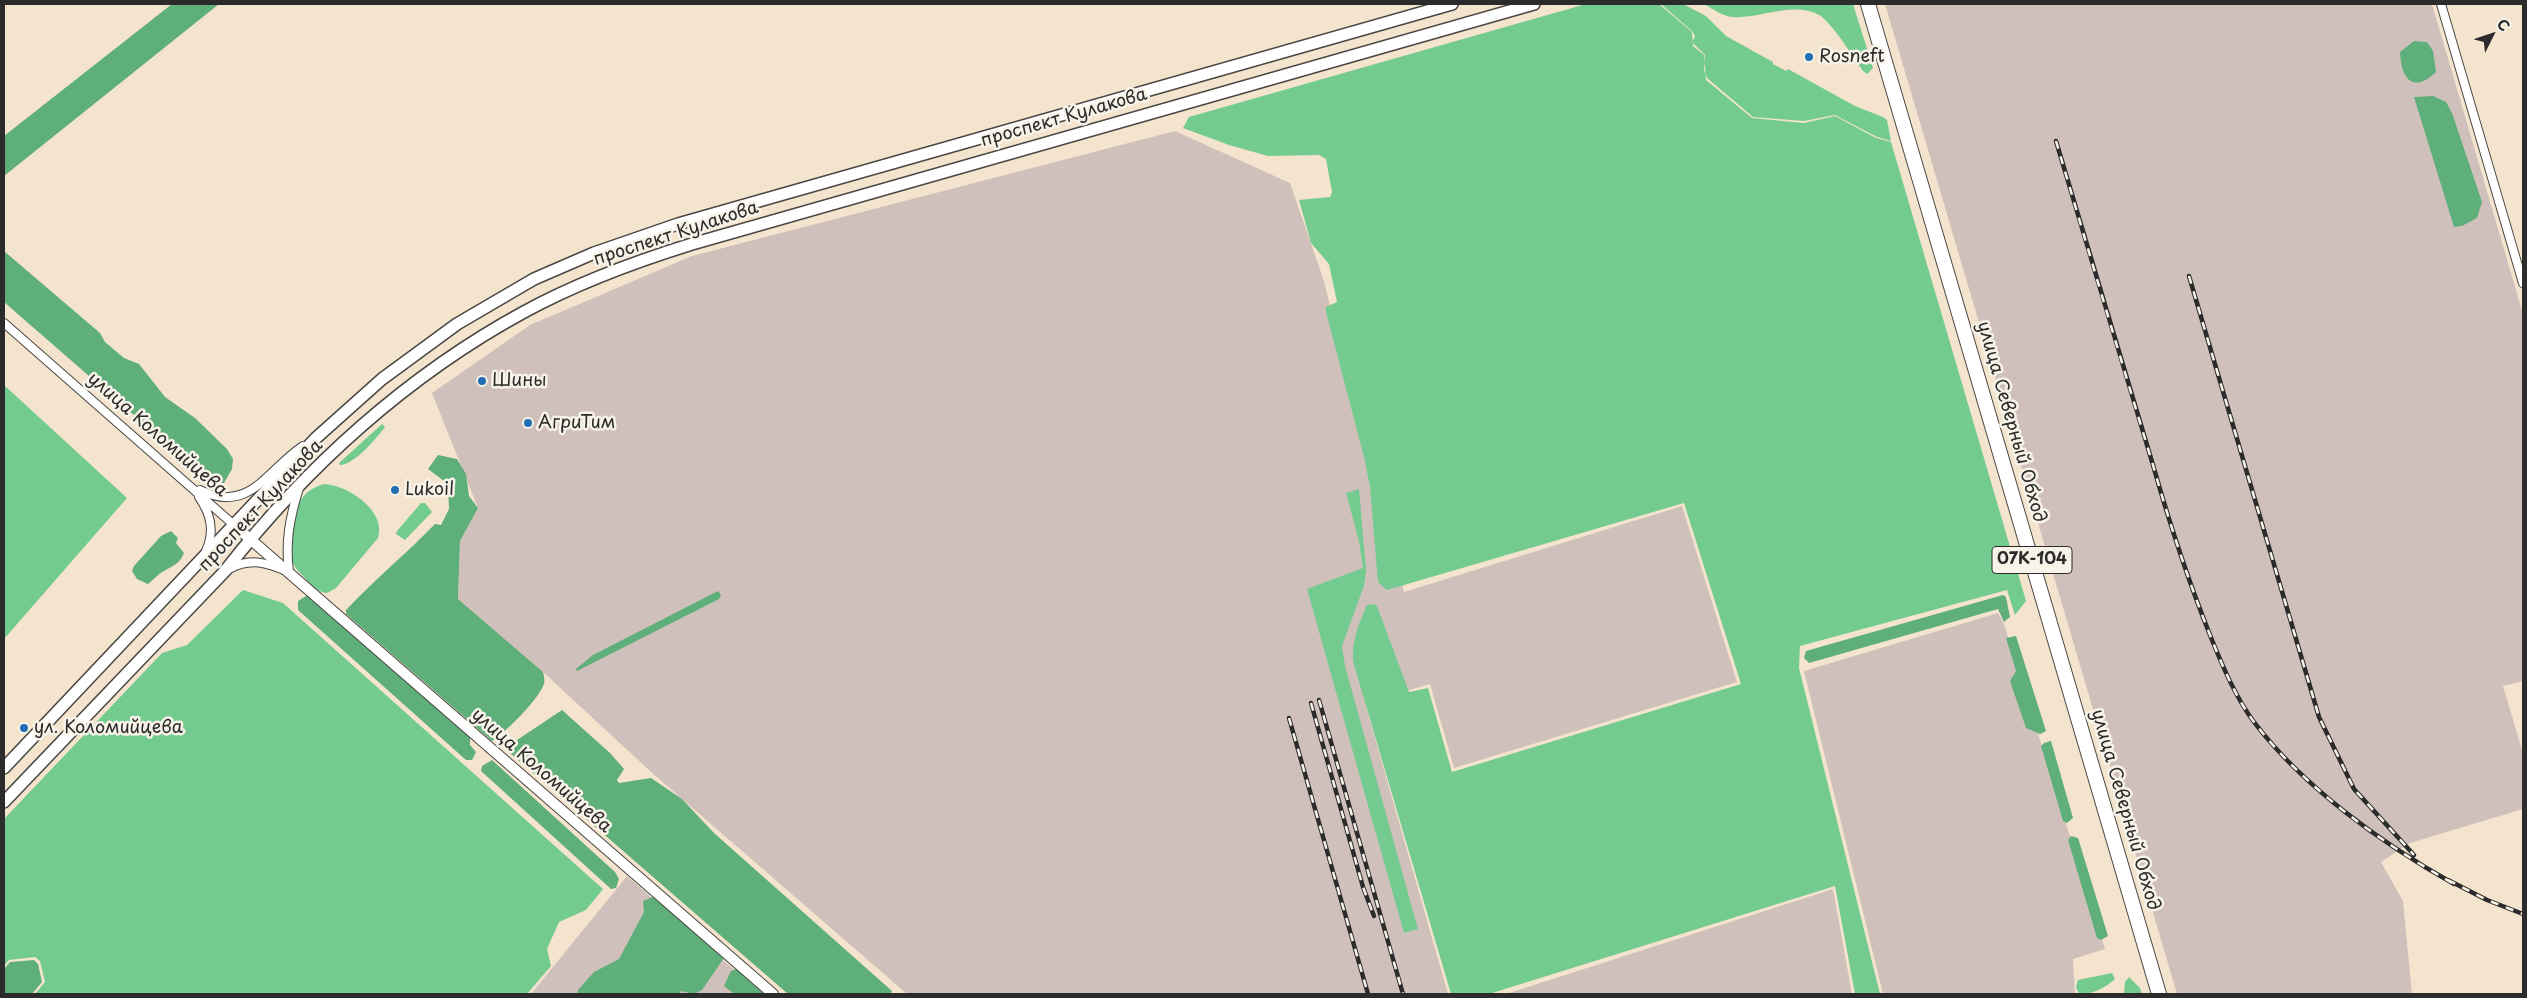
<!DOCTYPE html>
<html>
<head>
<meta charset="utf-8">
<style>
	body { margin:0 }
	#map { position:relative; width:2527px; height:998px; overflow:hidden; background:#f5e4cd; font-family:"Playpen Sans",sans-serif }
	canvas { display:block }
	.frame { position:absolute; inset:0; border:5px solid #2b2b2b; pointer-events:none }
	.north { position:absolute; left:2467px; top:10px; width:50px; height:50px; -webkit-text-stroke:4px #f7f3e8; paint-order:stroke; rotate:49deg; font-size:14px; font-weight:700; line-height:20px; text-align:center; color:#2b2b2b }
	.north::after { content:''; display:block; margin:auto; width:18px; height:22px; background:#2b2b2b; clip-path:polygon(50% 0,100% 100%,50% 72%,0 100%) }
</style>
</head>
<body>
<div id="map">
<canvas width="2527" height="998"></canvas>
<div class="frame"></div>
<div class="north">С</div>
</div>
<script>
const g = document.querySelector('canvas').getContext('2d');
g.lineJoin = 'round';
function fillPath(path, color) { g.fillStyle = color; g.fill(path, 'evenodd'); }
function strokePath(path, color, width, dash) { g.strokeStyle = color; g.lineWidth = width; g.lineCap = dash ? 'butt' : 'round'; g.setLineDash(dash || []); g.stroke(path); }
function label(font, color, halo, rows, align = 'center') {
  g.font = font + ' "Playpen Sans",sans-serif'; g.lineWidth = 5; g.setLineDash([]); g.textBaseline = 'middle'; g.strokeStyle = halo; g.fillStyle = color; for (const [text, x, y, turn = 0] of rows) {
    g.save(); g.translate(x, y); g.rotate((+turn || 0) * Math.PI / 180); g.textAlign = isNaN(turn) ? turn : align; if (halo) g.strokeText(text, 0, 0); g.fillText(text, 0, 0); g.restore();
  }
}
const industrial = new Path2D(`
	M1885,4H2432L2523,314V681L2503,686L2523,753V809L2410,843L2381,862L2403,901L2412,994H2177Z
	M1175,131L1290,183L1323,278L1404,592L1682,506L1737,682L1454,768L1430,684L1365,703L1448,994H907L651,772L543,672L458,599L460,541L478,508L432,393L530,325L692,256Z
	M1998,613L2004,624L2105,949L2073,959L2075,994H1883L1804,671Z
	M627,876L762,994H531Z
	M1833,889L1852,994H1506Z`);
const green = new Path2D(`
	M1586,4H1659L1692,32L1693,46L1704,55L1706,80L1752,118L1804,123L1835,116L1876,138L1891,142L2026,601L2015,615L2007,590L1800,646L1799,668L1880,994H1855L1835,886L1489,994H1451L1354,665C1350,643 1359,624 1367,605L1374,604L1377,606L1409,692L1428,688L1452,772L1741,684L1684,503L1387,590L1378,582L1370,487L1365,461L1326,312V307L1337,302L1329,264L1311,243L1299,200L1330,197L1332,192L1326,159L1319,155L1268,156L1229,145L1183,128L1189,117Z
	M1661,4H1683L1706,16L1726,36L1773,62V64L1786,71L1788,69L1855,106L1883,117L1887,120L1891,141L1877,137L1835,115L1804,121L1753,117L1707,78L1704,70L1705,55L1692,42L1695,37L1693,32Z
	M1704,4H1853L1873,68L1867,74L1863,71C1850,53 1838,31 1821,16C1793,0 1762,19 1732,17C1722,16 1713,9 1704,4Z
	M4,385L127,498L4,639Z
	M382,424L385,427C377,438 354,465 340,465L339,463Z
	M324,484C348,485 387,511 378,538L336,588L327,593C317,592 311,586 305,578C301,574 295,568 293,563C289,552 291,543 292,532C295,509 299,491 324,484Z
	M1359,489L1366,571L1364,586L1342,646L1345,666L1418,929L1404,933L1307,589L1363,568L1359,541L1346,493Z
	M421,503H425L432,512L405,540L396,534L397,531Z
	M243,590L283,603L603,889L586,910L559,922L547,949L551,966L527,994H35L45,982L40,961L35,957L9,960L4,966V819L162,653L187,645Z
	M2112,973L2115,979C2105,988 2093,994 2079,994L2076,987L2078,980Z
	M2129,977L2140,988L2142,994H2124L2125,982Z`);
const forest = new Path2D(`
	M172,4H219L4,176V136Z
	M2414,41L2427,42L2433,51L2436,72C2412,95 2401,77 2400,52Z
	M2433,96L2446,102L2452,113L2482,202L2477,218L2462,226L2454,227L2414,97Z
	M4,251L100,333L105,342L124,358L139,364L165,397L195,418L227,449L233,459L232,469L224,483L213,484L4,302Z
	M438,455L457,459L466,474L469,496L478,508L460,541L458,599L543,672C544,676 545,680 544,684C538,700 506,732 492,741L346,614V610C374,580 406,554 435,524L441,525L449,509L448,484L428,469Z
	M171,531L178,538L176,543L184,553C180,564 172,566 164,571C158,574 153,580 148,584L137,579L132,571L134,566L161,536Z
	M718,591L721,595L719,599L577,671L576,669L593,655Z
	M2003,595L2006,597L2010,617L2004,622L1998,609L1809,663L1804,658L1806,651Z
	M306,596L312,597L470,737V745L476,752L472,760H466L298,610V601Z
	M2016,636L2046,731L2040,734L2026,728L2010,681L2016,671L2006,638Z
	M562,710L610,753L624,769L617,780L619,783L651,778L682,799L714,833L892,991L891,994H788L509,752L517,740Z
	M2051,741L2073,818L2067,823L2063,821L2041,746L2044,743Z
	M492,760L615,872L619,879L616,888L611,889L481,771L482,766Z
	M2071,836L2078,838L2108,936L2101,940L2097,938L2068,840Z
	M657,895L724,958L702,990L694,994L681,991L679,994H577L578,990L594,972L619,959L644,912L643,901Z
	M34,960L38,964L42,982L32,994H4V969L10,962Z
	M736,969L764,994H734L724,986L731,971Z`);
const street = new Path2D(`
	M2441,4L2523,283
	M4,323L234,525
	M200,490C249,515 268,469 303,446
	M199,497C211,514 215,531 206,551
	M229,569C251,557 267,563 289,572C285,541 290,517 299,488`);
const secondary = new Path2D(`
	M234,525L773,994`);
const primary = new Path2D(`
	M4,768L316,438L382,379L457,324L534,279L594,253L678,224L1452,4
	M4,802L225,571C306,467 408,375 524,312C577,283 634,262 692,244L1534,4`);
const highway = new Path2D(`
	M1868,4L2159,994`);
const rail = new Path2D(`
	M2056,141C2088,249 2120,357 2153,465C2170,525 2189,583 2212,640C2223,667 2236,698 2254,722C2304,788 2383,844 2454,884
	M2189,276L2319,717L2354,789L2414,855
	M1319,700L1403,994
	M1311,703L1363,887L1374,916
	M1289,718L1368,994
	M2448,880L2487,900L2523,914`);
const markers = [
	[1809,57,5,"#1f6fb2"],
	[482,381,5,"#1f6fb2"],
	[528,423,5,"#1f6fb2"],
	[395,490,5,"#1f6fb2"],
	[24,728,5,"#1f6fb2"]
];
const shields = [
	[2032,560,80]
];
const shieldNames = [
	["07К-104",2032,560]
];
const poiNames = [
	["Rosneft",1819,57],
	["Шины",492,381],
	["АгриТим",538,423],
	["Lukoil",405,490],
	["ул. Коломийцева",34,728]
];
const streetNames = [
	["проспект Кулакова",1064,118,-16],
	["проспект Кулакова",676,234,-18],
	["улица Северный Обход",2011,422,74],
	["улица Коломийцева",157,435,41],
	["проспект Кулакова",261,506,-47],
	["улица Коломийцева",541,771,41],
	["улица Северный Обход",2125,810,74]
];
fillPath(industrial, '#d0c0bc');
fillPath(green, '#74cb90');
fillPath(forest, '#5faf7a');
strokePath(street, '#494743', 10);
strokePath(secondary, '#494743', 12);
strokePath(primary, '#494743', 14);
strokePath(highway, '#494743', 16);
strokePath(street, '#fff', 8);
strokePath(secondary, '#fff', 10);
strokePath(primary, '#fff', 11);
strokePath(highway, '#fff', 14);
strokePath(rail, '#2b2b2b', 4.5);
strokePath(rail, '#f7f3e8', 2.5, [8]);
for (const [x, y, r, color] of markers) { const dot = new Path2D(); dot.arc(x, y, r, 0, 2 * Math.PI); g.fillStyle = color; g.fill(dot); strokePath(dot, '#f7f3e8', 2); }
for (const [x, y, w] of shields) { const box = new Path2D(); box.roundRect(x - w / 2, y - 13.5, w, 27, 4); g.fillStyle = '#f7f3e8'; g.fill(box); strokePath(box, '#2b2b2b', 1); }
label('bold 16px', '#2b2b2b', null, shieldNames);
label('18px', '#2b2b2b', '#f7f3e8', poiNames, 'left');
label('18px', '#2b2b2b', '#f7f3e8', streetNames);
</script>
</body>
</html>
